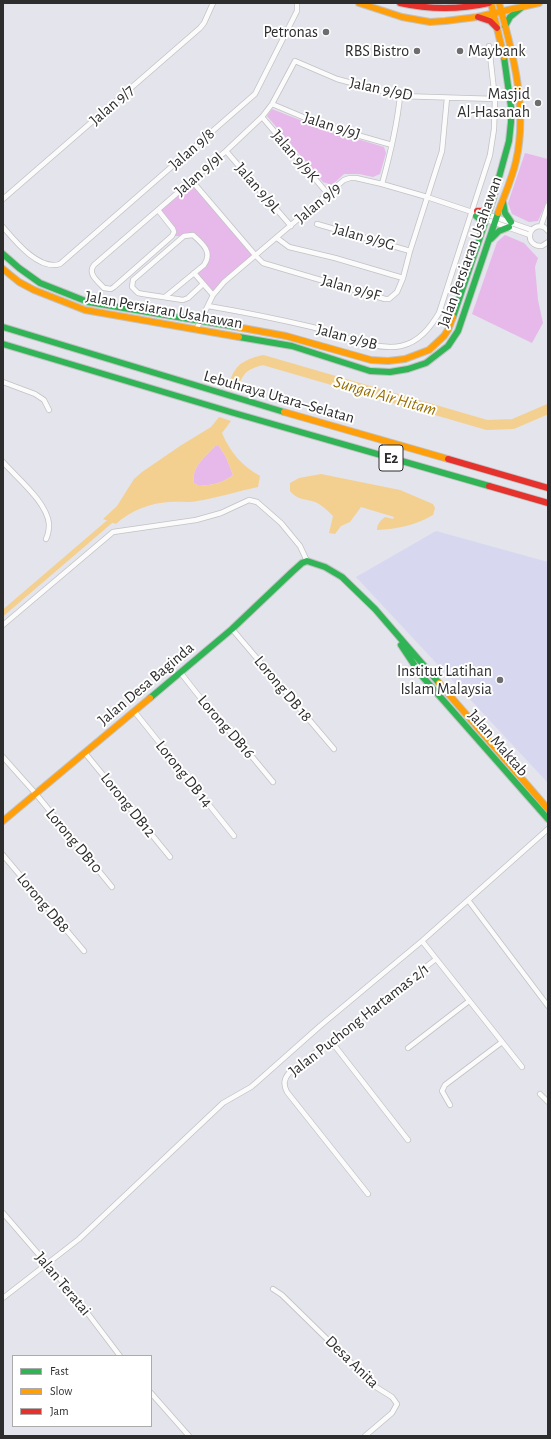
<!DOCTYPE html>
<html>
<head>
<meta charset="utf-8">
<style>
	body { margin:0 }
	#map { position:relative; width:551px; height:1439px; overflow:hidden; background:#e3e4ec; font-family:"Alegreya Sans",sans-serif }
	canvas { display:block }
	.frame { position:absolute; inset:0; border:4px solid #2d2d2d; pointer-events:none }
	.legend { position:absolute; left:12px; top:1355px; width:140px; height:72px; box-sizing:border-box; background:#fff; border:1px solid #ababab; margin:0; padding:5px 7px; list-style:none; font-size:12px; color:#2d2d2d }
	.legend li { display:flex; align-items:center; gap:8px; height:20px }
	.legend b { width:20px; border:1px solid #ababab }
</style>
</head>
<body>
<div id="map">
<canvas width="551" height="1439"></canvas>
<div class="frame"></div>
<ul class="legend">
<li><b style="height:5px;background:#30b455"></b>Fast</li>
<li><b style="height:5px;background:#ff9f0a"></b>Slow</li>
<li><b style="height:5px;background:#e5322d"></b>Jam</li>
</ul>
</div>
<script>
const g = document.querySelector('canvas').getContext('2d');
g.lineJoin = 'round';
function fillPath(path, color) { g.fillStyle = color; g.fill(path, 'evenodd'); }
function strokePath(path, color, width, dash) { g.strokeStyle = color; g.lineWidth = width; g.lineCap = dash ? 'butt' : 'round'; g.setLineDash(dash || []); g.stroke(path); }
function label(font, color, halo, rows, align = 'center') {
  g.font = font + ' "Alegreya Sans",sans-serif'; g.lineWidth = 4; g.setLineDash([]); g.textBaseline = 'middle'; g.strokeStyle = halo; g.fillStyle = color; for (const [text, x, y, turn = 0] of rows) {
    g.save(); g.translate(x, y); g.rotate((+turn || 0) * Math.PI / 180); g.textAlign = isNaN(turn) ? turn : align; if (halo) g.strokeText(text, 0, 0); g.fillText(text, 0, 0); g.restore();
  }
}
const education = new Path2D(`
	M436,531L548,562V783L356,577Z`);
const green = new Path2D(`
	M272,109L318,127L384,147L386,153L380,174L373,177L359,174H344L332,185L323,182L267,116Z
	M525,153L548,159V198L538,221L529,222L512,214L508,203Z
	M192,181L256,256L224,282L213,295L194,273L204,265L209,255L196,238L184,236H172L174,232L158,210Z
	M505,235L524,243L538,258L535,267L538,300L543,323L532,343L472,314L497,242Z
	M215,446H219L226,457L233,475C223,483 212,485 199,486L194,483C191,467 205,457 215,446Z`);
const water = new Path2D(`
	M219,417L231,421L222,433C230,452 242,466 260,476L258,487C237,491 218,498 197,501C188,503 178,501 169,502C150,503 130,511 116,524L103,519L117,506L134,479L142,472L180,446L211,427ZM215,446H219L226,457L233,475C223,483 212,485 199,486L194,483C191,467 205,457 215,446Z
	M321,474L400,490L433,504L435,508L433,515C416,525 397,529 377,530C377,524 381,520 385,517L393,519L394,517L361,507L350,522L341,526L335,534L329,533L333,516C328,511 322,505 315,502C306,499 297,500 290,491V483L299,478Z`);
const canal = new Path2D(`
	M3,613L115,517`);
const river = new Path2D(`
	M233,386C239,368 246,364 263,360L487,425L513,424L548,409`);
const street = new Path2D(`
	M272,104L322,125L392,145
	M262,117L328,194
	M226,151L291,226
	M192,181L256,256L263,263L385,299H389L397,292L403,278L410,251L442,151L447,98
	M382,184C390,155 397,127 400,96
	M3,199L200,28L204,23L213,3
	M158,210L173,229L174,232L172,236L114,287L111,289L104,288C98,281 87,274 94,265L226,151L262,117L272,104L295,61L337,79L400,96L495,99
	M486,214L532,230
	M484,219L530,235
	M317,224L410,251
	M541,226L548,205
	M3,227C15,241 39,271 60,264L255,94L297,11V3
	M548,231L544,227C527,222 524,247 542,246L548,242
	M277,238L289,247L335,258L403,278
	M194,273L213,295
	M165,297L204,265C213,252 203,244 193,235L184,236L133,280L132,287L138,293L143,294L183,300L188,298L203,284
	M208,306C243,312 278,319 312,327C340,334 373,351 401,346C419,342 430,328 439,313L490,155L494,129L495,99L489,46
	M196,330L213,295L224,282L344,180L350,178H356L382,184L427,197L472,212L474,214
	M3,382L35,394L44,400L49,410
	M3,462C17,478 47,502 49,524C49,529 48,535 46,539
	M3,625L113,532L196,520L221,513L249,500L257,502L281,523L300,546L307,561
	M232,629L334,749
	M180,672L210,710L244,747L273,782
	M134,711L234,836
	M85,753L170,857
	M3,757L36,794L112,887
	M3,855L84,951
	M468,900L548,1006
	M422,941L522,1067
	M331,1041L408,1140
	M408,1048L469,1001
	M540,1094L548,1102
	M450,1105L442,1091L445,1085L502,1042
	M368,1194L287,1092C283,1084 284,1079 289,1073L436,959
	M3,1213L73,1294L120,1356
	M273,1289L282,1295L376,1387L392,1397L397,1404L392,1413L365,1436
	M3,1298L79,1239L223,1103L251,1087L258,1081L320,1026L422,941L548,829
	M151,1393L189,1436`);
const fast = new Path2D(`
	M505,26L510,17L521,8
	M503,202L505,213L511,222
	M476,216L482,221L483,227
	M491,239L499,231L509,227
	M3,254L19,268L40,283L88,302L237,327
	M453,317L493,199L509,141L511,122V107L504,57
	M3,327L284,412
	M239,337L292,346L370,371L390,372L408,369L426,363L448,346L458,331L498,213
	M3,344L234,413L489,486
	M401,645L421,675L548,819
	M150,698L232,629L292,572L302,563L307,561L325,567L342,577L375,609L439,683`);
const slow = new Path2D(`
	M359,3L402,17L430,22L445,21L477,17L539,3
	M491,3L504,57
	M498,213C504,196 512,179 516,161C528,109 513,53 499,3
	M3,269L19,282L34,290L85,310L239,337
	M237,327L286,336L371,360L388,361L405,359L429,350L444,336L448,330L453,317
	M284,412L448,459
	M439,683L548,809
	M3,821L150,698`);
const jam = new Path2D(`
	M400,3C431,10 458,10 489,3
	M478,17L490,21L497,28
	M477,211H485L490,207
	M448,459L548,488
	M489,486L548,503`);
const markers = [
	[326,32,4,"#6d6d70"],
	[417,51,4,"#6d6d70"],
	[460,51,4,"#6d6d70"],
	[538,103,4,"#6d6d70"],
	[500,680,4,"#6d6d70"]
];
const shields = [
	[391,458,24]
];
const shieldNames = [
	["E2",391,458]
];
const poiNames = [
	["Petronas",318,32],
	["RBS Bistro",409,51],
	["Maybank",468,51,"left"],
	["Masjid",530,94],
	["Al-Hasanah",530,112],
	["Institut Latihan",492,671],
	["Islam Malaysia",492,689]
];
const streetNames = [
	["Jalan 9/9D",381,89,12],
	["Jalan 9/7",112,105,-41],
	["Jalan 9/9J",332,126,18],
	["Jalan 9/8",192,149,-41],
	["Jalan 9/9K",295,156,49],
	["Jalan 9/9I",199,174,-41],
	["Jalan 9/9L",258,188,49],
	["Jalan 9/9",318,203,-40],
	["Jalan 9/9G",364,237,16],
	["Jalan Persiaran Usahawan",470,252,-70],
	["Jalan 9/9F",351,288,16],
	["Jalan Persiaran Usahawan",164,310,10],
	["Jalan 9/9B",347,337,15],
	["Lebuhraya Utara–Selatan",279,397,16],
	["Jalan Desa Baginda",146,684,-40],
	["Lorong DB 18",283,689,50],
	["Lorong DB16",226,727,49],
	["Jalan Maktab",498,743,49],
	["Lorong DB 14",184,774,51],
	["Lorong DB12",128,805,51],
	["Lorong DB10",74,841,50],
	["Lorong DB8",43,903,50],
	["Jalan Puchong Hartamas 2/1",359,1020,-38],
	["Jalan Teratai",63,1284,50],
	["Desa Anita",352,1362,44]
];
const waterNames = [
	["Sungai Air Hitam",385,396,16]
];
fillPath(education, '#d8d7f0');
fillPath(green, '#e7b9ea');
fillPath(water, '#f4d090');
strokePath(canal, '#f4d090', 5.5);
strokePath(river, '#f4d090', 10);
strokePath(street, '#c2c2c3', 6);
strokePath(fast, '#c2c2c3', 8);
strokePath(slow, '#c2c2c3', 8);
strokePath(jam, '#c2c2c3', 8);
strokePath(street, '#fbfbfc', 4.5);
strokePath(fast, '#30b455', 6);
strokePath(slow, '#ff9f0a', 6);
strokePath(jam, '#e5322d', 6);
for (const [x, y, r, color] of markers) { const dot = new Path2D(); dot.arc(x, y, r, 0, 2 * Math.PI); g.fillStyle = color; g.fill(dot); strokePath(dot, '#fff', 1.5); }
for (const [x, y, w] of shields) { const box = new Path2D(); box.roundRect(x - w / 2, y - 13, w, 26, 3); g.fillStyle = '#fff'; g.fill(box); strokePath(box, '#2d2d2d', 1); }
label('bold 15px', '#2d2d2d', null, shieldNames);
label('16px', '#2d2d2d', '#fff', poiNames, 'right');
label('16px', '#2d2d2d', '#fff', streetNames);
label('italic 17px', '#976e03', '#fff', waterNames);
</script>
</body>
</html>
